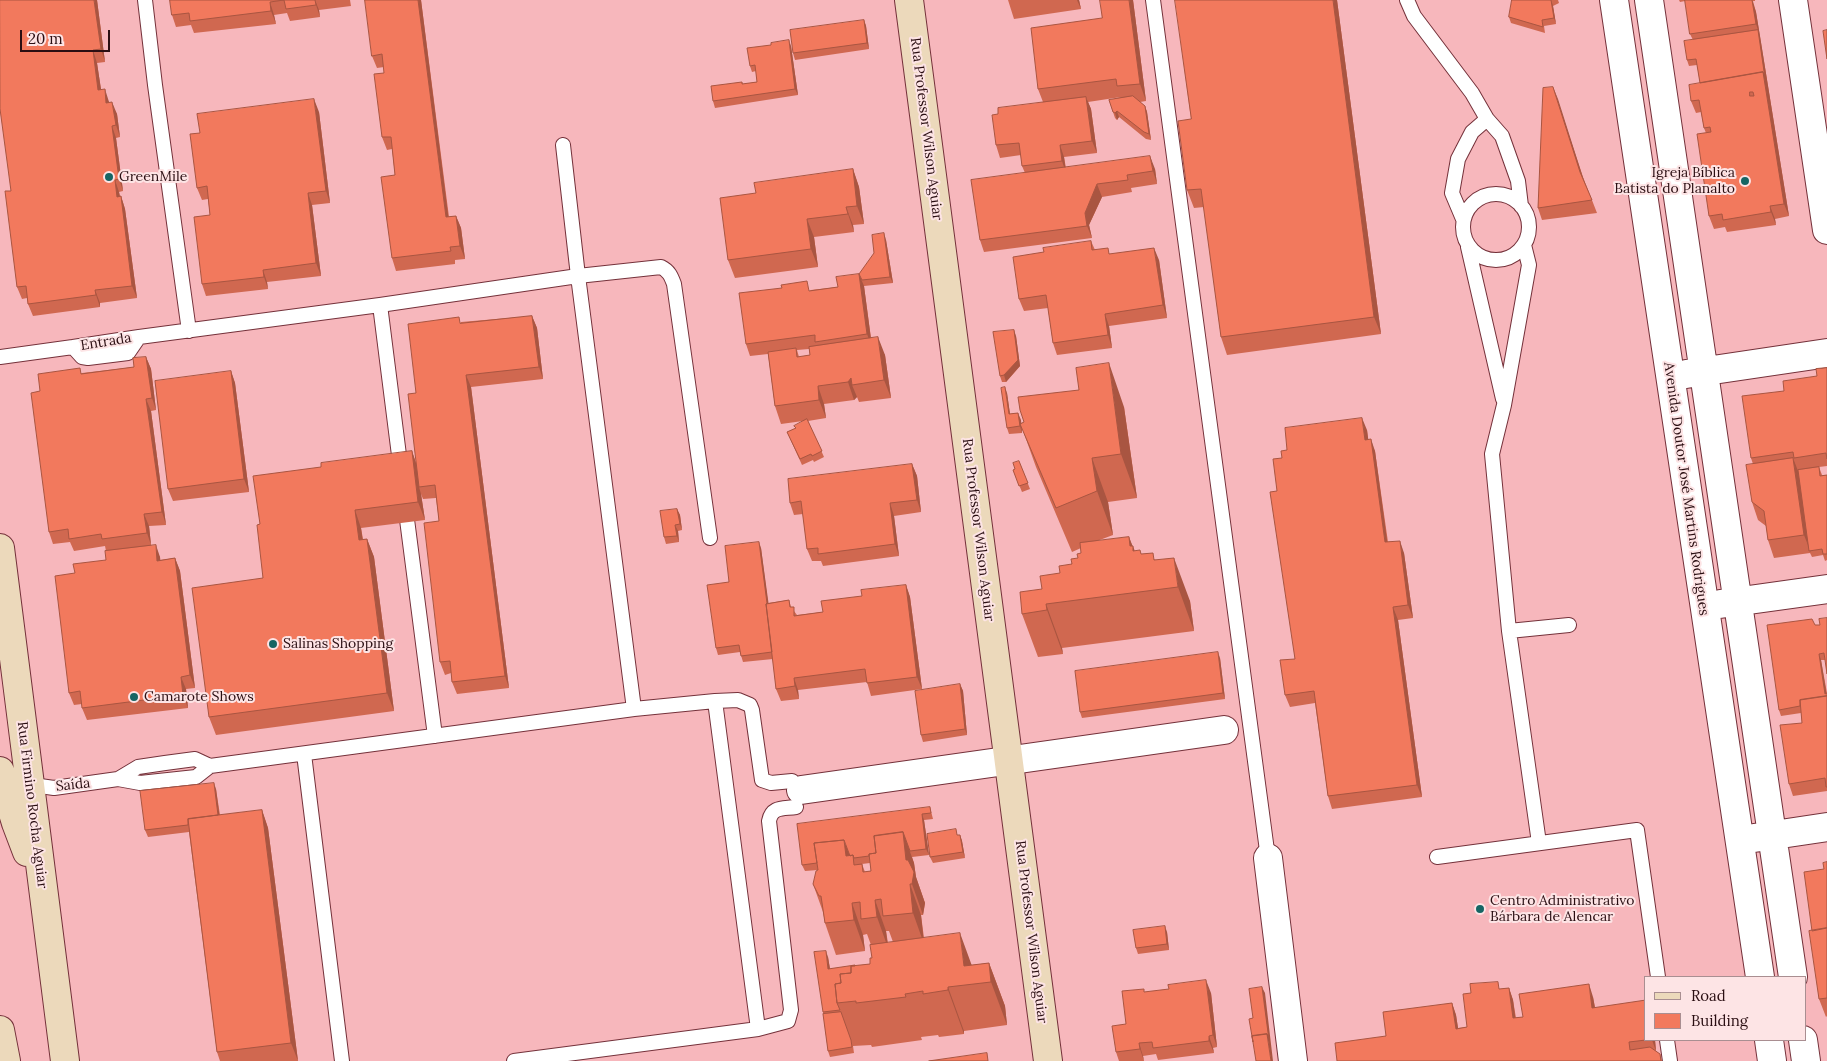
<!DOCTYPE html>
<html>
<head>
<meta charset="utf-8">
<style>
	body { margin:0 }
	#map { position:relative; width:1827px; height:1061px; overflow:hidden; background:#f7b7bc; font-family:Lora,serif }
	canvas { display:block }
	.legend { position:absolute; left:1644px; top:976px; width:162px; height:65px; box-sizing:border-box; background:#fde4e5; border:1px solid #a98e91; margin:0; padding:6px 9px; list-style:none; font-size:15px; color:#2a0e12 }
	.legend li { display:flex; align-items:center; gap:10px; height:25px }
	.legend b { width:25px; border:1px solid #a98e91 }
	.scale { position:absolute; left:20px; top:30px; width:90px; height:22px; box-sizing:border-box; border:2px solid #2a0e12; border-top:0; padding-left:6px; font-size:15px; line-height:18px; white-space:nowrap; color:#2a0e12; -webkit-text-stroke:4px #fde4e5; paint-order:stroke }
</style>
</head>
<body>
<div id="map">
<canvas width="1827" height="1061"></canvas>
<ul class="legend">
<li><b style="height:6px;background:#ecd9bb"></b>Road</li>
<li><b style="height:14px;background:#f2795d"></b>Building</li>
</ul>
<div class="scale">20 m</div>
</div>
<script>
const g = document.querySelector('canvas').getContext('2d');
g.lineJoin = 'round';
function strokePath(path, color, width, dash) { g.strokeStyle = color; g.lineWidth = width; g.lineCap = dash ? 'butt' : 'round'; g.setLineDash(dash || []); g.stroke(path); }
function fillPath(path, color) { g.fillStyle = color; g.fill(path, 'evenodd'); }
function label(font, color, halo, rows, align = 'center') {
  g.font = font + ' Lora,serif'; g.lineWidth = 4; g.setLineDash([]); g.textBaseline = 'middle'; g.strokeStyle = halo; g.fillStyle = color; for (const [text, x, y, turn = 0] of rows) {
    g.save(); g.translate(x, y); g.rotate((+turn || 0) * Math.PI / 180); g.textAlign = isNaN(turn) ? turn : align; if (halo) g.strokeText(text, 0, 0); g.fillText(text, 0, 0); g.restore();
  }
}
const lane = new Path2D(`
	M145,0L155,85L189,331
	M1153,0L1268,858
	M1407,0L1414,16L1472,93L1487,119L1502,136L1518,181L1521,206
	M563,145L578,276L661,267C669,271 671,276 674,284L710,538
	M1463 227a33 33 0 1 1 66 0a33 33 0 1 1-66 0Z
	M1463,219L1452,193L1458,159L1472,132L1487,119
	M1524,245L1529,265L1504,405L1492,454L1509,631L1539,843
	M1468,247L1503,399
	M380,305L401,471
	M73,347L139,337
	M0,357L73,347L82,357L88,358L128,353L139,337L380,305L578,276L634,709
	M405,504L435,736
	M1509,631L1569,625
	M715,701L738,700L750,705L752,710L762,780L771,783L792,781
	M304,754L342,1061
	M118,779L138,767L165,763L195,759L210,766
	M28,780L40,786L54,788L118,779L140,783L196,777L210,766L634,709L715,701L758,1029
	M1437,857L1637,830L1658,977
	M1667,1040L1670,1061
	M514,1061L758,1029L788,1021L791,1010L769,821C772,806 783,809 796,807`);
const street = new Path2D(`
	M1614,0L1760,977
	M1649,0L1793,977
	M1793,0L1827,230
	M1686,374L1827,353
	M1720,604L1827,589
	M801,790L1224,730
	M1754,838L1827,827
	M1268,858L1293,1061
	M1769,1040L1772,1061
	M1803,1040L1806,1061`);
const secondary = new Path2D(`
	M909,0L1048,1061
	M0,548L65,1061
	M0,771L16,823L27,852
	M0,1030L6,1061`);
const wall = new Path2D(`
	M97,0L105,62L97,63L101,90L117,114L120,137L116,138L123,191L119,192L120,196H121L125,209L137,298L100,303V307L33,316L28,304L27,298L22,299L17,287L11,191Z
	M170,0H350L351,6L319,10L320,17L290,21L287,13L274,15L276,24L194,33L191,25L176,27L172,15Z
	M365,0H421L449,217L456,216L461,228L465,259L455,260V264L396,271L392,258L395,175L392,149L387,150L382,137L384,73V67L377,68L372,56Z
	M1008,0H1079L1081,9L1014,19Z
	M1133,0L1146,101L1140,102L1145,106L1147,112L1151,140L1146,139L1119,117L1117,120L1115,118L1109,100L1121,97L1088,102L1091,109L1097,153L1064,157L1066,168L1155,169L1157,184L1131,188L1132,192L1102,197L1089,225L1092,238L984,252L980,240L1025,173L1022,166L1021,155L1000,158L996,145L998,114L1043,102L1038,89L1102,18Z
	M1337,0L1381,334L1227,355L1221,337L1204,207L1194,208L1187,190L1191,119Z
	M1512,0H1558L1559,3L1553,6L1556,24L1544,26L1545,33L1511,23L1509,17Z
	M1679,0H1755V1H1753L1756,12L1789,216L1775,219L1776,225L1727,232L1725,227L1714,229L1709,216L1706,133L1704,128L1701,112L1696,113L1691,101L1700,83L1697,65L1689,66L1687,60L1693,40L1690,34L1685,1L1680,2Z
	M864,20L866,26L869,49L795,60L793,53Z
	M791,46L798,95L715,108L713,101L742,82L743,84L757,82L756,71L752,72L750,66Z
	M1553,87L1583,177L1597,213L1542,220L1538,208Z
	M319,112L330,203L312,205L321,276L267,282L268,289L206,296L202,284L210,215L208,199L202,200L197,188L200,133Z
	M853,169L859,187L864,224L853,225L854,232L814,237L818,267L735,278L728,260L756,193Z
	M886,240L893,283L864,286L871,338L885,355L891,398L859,402L857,397L854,400L824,404L826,418L808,421L824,457L814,462L813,460L802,465L787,432L796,428L803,421L781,424L775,406L768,354L750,356L746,344L811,290L838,287L859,274ZM809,349L810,355L799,357L797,350Z
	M1091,241L1095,250L1110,254L1159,260L1167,318L1109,326L1112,348L1057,355L1053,343L1048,308L1024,311L1019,299L1044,252Z
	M532,316L537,328L543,379L471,387L509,688L457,694L452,682L451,673L445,675L440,662L439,521L436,498L423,499L421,494L425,520L361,528L363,539H367L374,557L394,711L216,735L209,717L263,578L260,524L321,467L412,451L416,463V393L461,322Z
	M1016,336L1020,366L1006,382H1002L1000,376Z
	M146,357L151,369L156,410L151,411L166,525L149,526L151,545L160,557V560L175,558L180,571L195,688L186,689L188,708L87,720L82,708V704L74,705L69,693L75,573L106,560V551L105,546L74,551L70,542L53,544L49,532L40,391L82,373L134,367Z
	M1827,368V466L1819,467L1822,475H1827V560L1825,561L1823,555L1812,557L1810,553L1774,558L1768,540L1766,526L1758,520L1752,502L1753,464L1751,458L1784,391L1817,376Z
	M231,371L235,383L249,492L173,501L168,489Z
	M1007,393L1010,414L1018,413L1021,423L1124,407L1137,498L1108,502L1113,535L1097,541L1129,537L1134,551L1156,560L1190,601L1194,631L1062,648L1063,654L1038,657L1022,614L1042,589L1078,558L1081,553V548L1072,552L1036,467L1022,428V433L1009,434L1007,428Z
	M1367,430L1368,439L1375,451L1388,542L1404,553L1413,618L1398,620L1422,797L1332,809L1328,796L1315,703L1290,707L1285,695L1295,659L1277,491L1287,450Z
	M1019,461L1030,489L1022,492L1013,470L1015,469Z
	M912,464L917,476L921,512L894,516L899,556L823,566L821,561H812L807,549L803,514L794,515L790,503Z
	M677,509L680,515L682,530L678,531L679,542L666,544L664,537Z
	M761,548L768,603L789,600L791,607L797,615L823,612L862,596L906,585L910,597L922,689L871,696L867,682L798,690L799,699L781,701L776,689L773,659L743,662L740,652L718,655L716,648Z
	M1815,625H1820L1825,660H1821L1827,693V791L1793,796L1789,784L1802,723L1801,713L1781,716L1779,710Z
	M1220,658L1225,699L1082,718L1080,712Z
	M960,684L963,691L967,735L923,742L921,735Z
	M216,789L220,815L262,810L268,828L298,1061H220L217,1052L189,832L148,837L145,830Z
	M930,807L933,819L924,820L929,855L912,857L914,863L916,877L925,903L923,915H921L924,938L972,965L989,963L1005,1006L1007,1025L964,1031V1034L939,1037L938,1035L921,1037L922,1040L872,1047L871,1045L853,1046L854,1053L830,1057L828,1051L823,1012L828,957L830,969L870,964L872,958L871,945L867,934L863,935L865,951L836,955L825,923L823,912L813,884L818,870L805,871L802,865ZM870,863L871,871L865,872L862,864ZM886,931H889L893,942L888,943Z
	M958,835H960L962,841L965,858L933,863L930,857Z
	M1827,862V1016L1826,1017L1819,999L1812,931Z
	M1167,932L1169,950L1138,954L1136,948Z
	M1509,988L1513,1000L1516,1018L1523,1017L1593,997L1595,1007L1646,1040H1655L1656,1051H1655L1660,1054L1662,1061H1337L1452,1003L1456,1015L1458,1028L1467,1027L1501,989Z
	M1145,992L1211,993L1217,1047L1213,1048L1214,1053L1158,1060L1156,1054L1143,1056L1144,1061H1119L1116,1052L1126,1024Z`);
const shadedWall = new Path2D(`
	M94,0H97L105,62L101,49Z
	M315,0L319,10L320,17L316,5Z
	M418,0H421L450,230L446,217Z
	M1077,0H1079L1081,9Z
	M1129,0H1133L1146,101L1140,84Z
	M1333,0H1337L1381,334L1374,317Z
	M1551,0L1553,6L1556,24L1554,18Z
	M1752,0L1756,12L1760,36L1756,24Z
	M270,2L274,15L276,24L271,11Z
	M864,20L866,26L869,49L867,43Z
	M1758,30L1760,36L1789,216L1784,204L1763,72Z
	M789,40L791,46L798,95L795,89Z
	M93,50L97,63L103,102L98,90Z
	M1553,87L1558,99L1585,184L1580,172Z
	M105,89L109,102L111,115L106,103Z
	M1086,97L1091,109L1097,153L1092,141Z
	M314,99L319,112L330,203L326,191Z
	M112,102L117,114L120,137L116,125Z
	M1145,106L1147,112L1151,140L1149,134Z
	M1117,111L1119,117L1117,120L1115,113Z
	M112,126L116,138L123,191L119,179Z
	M1060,145L1064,157L1066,173L1062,161Z
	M1150,156L1155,169L1157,184L1153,171Z
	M853,169L859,187L864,224L857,206Z
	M115,180L119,192L122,209L117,197Z
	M1097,184L1102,197L1089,225L1092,238L1087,226L1085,213Z
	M308,193L312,205L321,276L316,263Z
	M121,196L125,209L137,298L132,286Z
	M1770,206L1775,219L1776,225L1771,212Z
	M846,207L853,225L854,232L848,214Z
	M456,216L461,228L465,259L460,246Z
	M807,219L814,237L818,267L811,249Z
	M884,233L886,240L893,283L890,277Z
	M1154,248L1159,260L1167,318L1163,305Z
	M263,270L267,282L268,289L264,277Z
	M859,274L864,286L872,347L867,334Z
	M95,290L100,303V307L96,295Z
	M1105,314L1109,326L1112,348L1108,335Z
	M532,316L537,328L543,379L539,367Z
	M1014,330L1016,336L1020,366L1006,382L1004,375Z
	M878,337L885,355L891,398L884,380Z
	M146,357L151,369L156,410L152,398Z
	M1109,363L1124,407L1137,498L1121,454Z
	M231,371L235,383L249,492L244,479Z
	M466,375L471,387L509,688L505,676Z
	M851,378L852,385L857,397L854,400L848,382Z
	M818,386L824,404L826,418L819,400Z
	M1005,387L1007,393L1011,421L1009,414Z
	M146,399L151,411L166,525L162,512Z
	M1018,413L1021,420L1022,433L1020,426Z
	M1362,418L1367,430L1370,452L1365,440Z
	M1371,439L1375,451L1389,555L1385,542Z
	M412,451L418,469L419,487L421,494L425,520L418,502Z
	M1092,458L1108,502L1113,535L1097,491Z
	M1793,458L1800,476L1811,553L1804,535Z
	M912,464L917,476L921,512L917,500Z
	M890,503L894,516L899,556L895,544Z
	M677,509L680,515L682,530L680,524Z
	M355,510L361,528L365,558L359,540Z
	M144,514L149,526L151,545L147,533Z
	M675,525L678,531L679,542L677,536Z
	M1129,537L1133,547V546L1149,590L1130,546Z
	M367,539L374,557L394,711L387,693Z
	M1400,541L1404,553L1413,618L1408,605Z
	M759,542L761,548L776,658L773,652Z
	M156,545L160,557L162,573L157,561Z
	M175,558L180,571L195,688L190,675Z
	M1174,558L1190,601L1194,631L1178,587Z
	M906,585L910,597L922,689L917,677Z
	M1046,604L1062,648L1063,654L1047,610Z
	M1393,607L1398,620L1422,797L1417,785Z
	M1218,652L1220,658L1225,699L1223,693Z
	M1819,654L1821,660L1827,697L1825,694Z
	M181,677L186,689L188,708L183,695Z
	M794,678L798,690L799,699L795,686Z
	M960,684L963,691L967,735L965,729Z
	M214,783L216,789L221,828L219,821Z
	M262,810L268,828L298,1061L291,1043Z
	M922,814L924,820L929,855L926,849Z
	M903,832L914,863L916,877L925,903L923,915L912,884L906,860Z
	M960,835L962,841L965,858L963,852Z
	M844,840L855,871L846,856Z
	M910,884L921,915L924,944L913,913Z
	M875,900L886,931L888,948L877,917Z
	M852,903L863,935L865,951L854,920Z
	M1165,926L1167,932L1169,950L1167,944Z
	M960,933L976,977L964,966Z
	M826,951L828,957L831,975L828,969Z
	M989,963L1005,1006L1007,1025L991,982Z
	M1206,980L1211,993L1217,1047L1213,1035Z
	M1589,984L1593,997L1597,1020L1592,1008Z
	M948,987L964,1031V1034L948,990Z
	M1262,987L1265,993L1273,1061H1271L1267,1034Z
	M1509,988L1513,1000L1517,1031L1513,1018Z
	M1452,1003L1456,1015L1460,1041L1456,1029Z
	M1209,1036L1213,1048L1214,1053L1209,1041Z
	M1652,1040H1655L1656,1051Z
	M1139,1043L1143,1056L1144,1061L1140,1049Z`);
const building = new Path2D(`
	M0,0H94L101,49L93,50L98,90L105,89L106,103L112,102L116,125L112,126L119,179L115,180L117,197L121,196L132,286L95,290L96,295L28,304L26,286L17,287L5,191H11L0,109Z
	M170,0H315L316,5L286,9L284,0L270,2L271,11L190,21L189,13L172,15Z
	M365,0H418L446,217L456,216L460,246L450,247L451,251L392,258L381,177L395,175L391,137H382L374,74L384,73L382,54L372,56Z
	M1100,0H1129L1140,84L1117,86L1116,79L1038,89L1031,28L1102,18Z
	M1175,0H1333L1374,317L1221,337L1201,189L1187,190L1178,121L1191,119Z
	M1512,0H1551L1554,18L1542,20L1543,27L1509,17Z
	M1685,0H1752L1756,24L1690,34Z
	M864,20L867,43L793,53L790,30Z
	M1758,30L1765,78L1763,72L1700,83L1696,59L1687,60L1684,41Z
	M1827,30V59L1823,31Z
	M789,40L795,89L713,101L711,86L742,82V84L757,82L755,65L750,66L747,48L771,45V43Z
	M1763,72L1784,204L1770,206L1771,212L1723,220L1722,214L1709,216L1697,134L1711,132L1710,127L1704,128L1699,100L1691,101L1689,85ZM1750,92H1753L1754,96H1750Z
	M1553,87L1580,172L1592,200L1538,208L1543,88Z
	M1133,96L1145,106L1149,134L1144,132L1117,111L1115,113L1113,112L1109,100Z
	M1086,97L1092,141L1060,145L1062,161L1022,166L1019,143L996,145L992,115L998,114V108Z
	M314,99L326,191L308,193L316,263L263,270L264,277L202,284L194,217L210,215L207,186L197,188L190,134L200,133L197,114Z
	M1150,156L1153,171L1127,175L1128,180L1097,184L1085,213L1087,226L980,240L971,180Z
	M853,169L857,206L846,207L848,214L807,219L811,249L728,260L720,198L756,193L754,183Z
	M884,233L890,277L862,280L859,274L874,253L872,235Z
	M1091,241L1092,250L1108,248L1109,254L1154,248L1163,305L1105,314L1108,335L1053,343L1046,295L1019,299L1013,257L1044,252L1043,248Z
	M859,274L867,334L815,342V335L746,344L739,293L782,288L781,285L807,281L809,291L838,287L836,277Z
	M532,316L539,367L466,375L505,676L452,682L450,661L440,662L424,523L439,521L435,485L419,487L408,394L416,393L408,324L459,317L460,323Z
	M1014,330L1018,360L1004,375L1000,376L993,332Z
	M878,337L884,380L852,385L851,378L848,382L818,386L819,400L775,406L768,352L796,348L797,357L810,355L809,347Z
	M146,357L152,398L146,399L162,512L144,514L147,533L102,539L101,534L69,539L68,529L49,532L31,393L40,391L38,374L80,368L81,374L134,367L133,358Z
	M1109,363L1121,454L1092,458L1097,491L1056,508L1020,424L1024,422L1020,410L1018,397L1079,390L1076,368Z
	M1827,368V459L1826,453L1794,458L1793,452L1751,458L1742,396L1784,391L1783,381L1817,376L1816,369Z
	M231,371L244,479L168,489L155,381Z
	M1005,387L1009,414L1018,413L1020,426L1007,428L1001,388Z
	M1362,418L1365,440L1371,439L1385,542L1400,541L1408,605L1393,607L1417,785L1328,796L1314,691L1285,695L1280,660L1295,659L1270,492L1277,491L1273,459L1282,458L1281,451L1287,450L1285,428Z
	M807,419L822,451L812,456L811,454L800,459L787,432L796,428L794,426Z
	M412,451L418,502L355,510L359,540L367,539L387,693L209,717L192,588L263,578L257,525L260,524L253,476L321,467V463Z
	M1793,458L1804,535L1768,540L1764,511L1752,502L1746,465Z
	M1019,461L1028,483L1019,486L1013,470L1015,469L1013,463Z
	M912,464L917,500L890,503L895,544L818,554V548L807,549L801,501L790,503L788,479Z
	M1819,467L1820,476L1827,475V554H1823L1822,549L1809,551L1798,470Z
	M677,509L680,524L675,525L677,536L664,537L660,511Z
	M1129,537L1130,546H1133V551L1140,550L1141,554L1153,553L1154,560L1174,558L1178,587L1046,604L1047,610L1022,614L1020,592L1042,589L1040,576L1060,573L1059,566L1072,564L1071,559L1078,558L1077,554L1081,553L1080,543Z
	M759,542L767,603L766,604L772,652L741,656L739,645L716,648L707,585L729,582L725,546Z
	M156,545L157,561L175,558L190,675L181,677L183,695L82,708L80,691L69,693L55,576L75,573L73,564L106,560L105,551Z
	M906,585L917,677L867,683L865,669L794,678L795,686L776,689L766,604L789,600L790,607H794V616L823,612L821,601L862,596L861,590Z
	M1827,618V674L1824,653L1819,654L1825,694L1827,693V696L1800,700V706L1779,710L1767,625L1812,619L1815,625H1820L1819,619Z
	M1218,652L1223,693L1080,712L1075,671Z
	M960,684L965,729L921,735L915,691Z
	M1827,696V787H1826L1825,778L1789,784L1780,725L1802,723L1800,700Z
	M214,783L218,815L188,819V825L145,830L140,791Z
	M930,807L931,813L922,814L926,849L910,851L903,832L874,836L876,853L869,854V856L854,858L853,855L850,856L844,840L814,843L817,863L802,865L797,824Z
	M262,810L291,1043L217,1052L188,819Z
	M956,829L957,835H960L963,852L930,857L927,834Z
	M903,832L906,860H908L914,872L912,884H910L913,913L883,916L881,899L875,900L877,917L861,919L860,902L852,903L854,920L825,923L821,896H819L813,884L816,871L818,870L814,843L844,840L846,856L853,855L854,865L862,864L863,872L871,871L869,854L876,853L874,836Z
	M1827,862V928L1812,931L1804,872L1824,869L1823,863Z
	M1165,926L1167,944L1136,948L1133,930Z
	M1827,928V998L1819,999L1809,931Z
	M960,933L964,966L989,963L991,982L948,987V990L923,994V991L905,994L906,997L856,1003V1001L837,1003L835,984L841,983L840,974L851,973V966L870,964V958H872L870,945Z
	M826,951L828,969L855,965V966H851V973L840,974L841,983L835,984L837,1003L840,1010L823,1012L814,952Z
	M1206,980L1213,1035L1209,1036V1041L1153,1048L1152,1042L1139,1043L1140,1049L1116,1052L1112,1026L1126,1024L1122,991L1144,989V992L1169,989L1168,985Z
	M1498,982L1499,989L1509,988L1513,1018L1523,1017L1519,994L1589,984L1592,1008L1646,1000V1040L1629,1042L1630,1050L1650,1047L1660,1054L1661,1061H1337L1335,1043L1386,1036L1383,1012L1452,1003L1456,1029L1467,1027L1463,994L1471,993L1470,984Z
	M1262,987L1269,1040L1267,1034L1252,1036L1253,1042L1249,1019L1253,1018L1249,989Z
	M841,1012L851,1040L852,1047L828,1051L823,1014Z
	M1267,1034L1271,1061H1256L1252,1036Z
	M987,1053L988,1061H929Z`);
const markers = [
	[109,177,5,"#166564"],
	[1745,181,5,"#166564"],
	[273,644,5,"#166564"],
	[134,697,5,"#166564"],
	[1480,909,5,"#166564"]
];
const streetNames = [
	["Rua Professor Wilson Aguiar",926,129,83],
	["Entrada",106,342,-9],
	["Avenida Doutor José Martins Rodrigues",1686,489,82],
	["Rua Professor Wilson Aguiar",978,530,83],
	["Saída",73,785,-6],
	["Rua Firmino Rocha Aguiar",32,805,83],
	["Rua Professor Wilson Aguiar",1031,932,83]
];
const poiNames = [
	["Igreja Bíblica",1735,173,"right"],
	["Batista do Planalto",1735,189,"right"],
	["GreenMile",119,177],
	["Salinas Shopping",283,644],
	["Camarote Shows",144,697],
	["Centro Administrativo",1490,901],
	["Bárbara de Alencar",1490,917]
];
strokePath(lane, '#74313a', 16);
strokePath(street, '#74313a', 30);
strokePath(secondary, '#74313a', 30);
strokePath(lane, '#fff', 14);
strokePath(street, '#fff', 28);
strokePath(secondary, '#ecd9bb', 28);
fillPath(wall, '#d06850');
fillPath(shadedWall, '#a95541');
fillPath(building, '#f2795d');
strokePath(building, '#a95541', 1);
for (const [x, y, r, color] of markers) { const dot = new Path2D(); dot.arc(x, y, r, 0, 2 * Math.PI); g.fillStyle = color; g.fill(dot); strokePath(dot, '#fde4e5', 2); }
label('14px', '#2a0e12', '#fde4e5', streetNames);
label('14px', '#2a0e12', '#fde4e5', poiNames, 'left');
</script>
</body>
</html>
